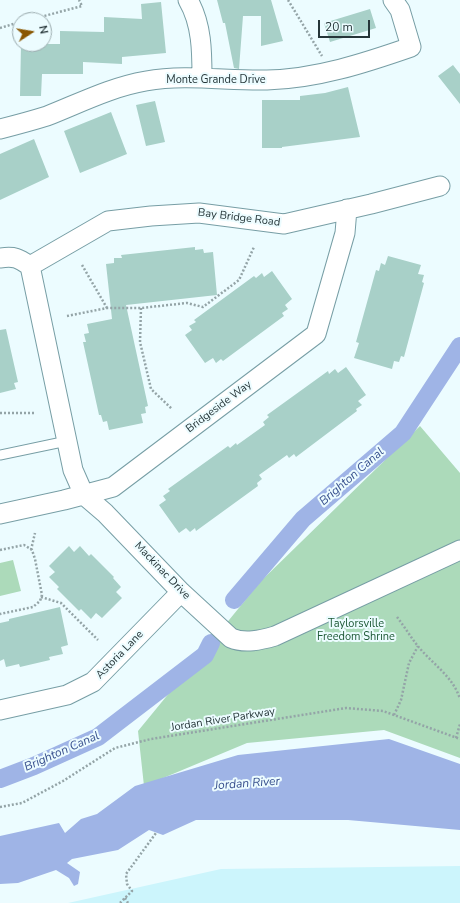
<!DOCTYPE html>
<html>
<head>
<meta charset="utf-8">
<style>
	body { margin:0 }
	#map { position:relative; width:460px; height:903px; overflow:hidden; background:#ecfcff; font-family:"Nunito Sans",sans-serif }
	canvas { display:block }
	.north { position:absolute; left:12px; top:12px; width:40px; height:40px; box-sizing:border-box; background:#ecfcff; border:1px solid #9dadb0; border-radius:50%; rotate:78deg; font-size:11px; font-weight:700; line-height:16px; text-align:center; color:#263639 }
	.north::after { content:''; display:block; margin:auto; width:14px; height:18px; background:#8a5702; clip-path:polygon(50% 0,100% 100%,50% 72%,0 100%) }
	.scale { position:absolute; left:318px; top:20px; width:52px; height:18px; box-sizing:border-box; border:2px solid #263639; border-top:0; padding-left:5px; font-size:12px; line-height:14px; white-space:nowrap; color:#263639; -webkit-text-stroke:3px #ecfcff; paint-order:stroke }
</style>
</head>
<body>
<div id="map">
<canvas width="460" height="903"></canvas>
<div class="north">N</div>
<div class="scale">20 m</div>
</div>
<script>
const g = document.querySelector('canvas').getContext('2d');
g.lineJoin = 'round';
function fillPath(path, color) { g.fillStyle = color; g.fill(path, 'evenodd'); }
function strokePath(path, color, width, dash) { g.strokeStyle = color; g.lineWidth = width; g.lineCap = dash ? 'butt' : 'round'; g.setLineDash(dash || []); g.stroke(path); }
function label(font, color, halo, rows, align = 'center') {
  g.font = font + ' "Nunito Sans",sans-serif'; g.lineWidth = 4; g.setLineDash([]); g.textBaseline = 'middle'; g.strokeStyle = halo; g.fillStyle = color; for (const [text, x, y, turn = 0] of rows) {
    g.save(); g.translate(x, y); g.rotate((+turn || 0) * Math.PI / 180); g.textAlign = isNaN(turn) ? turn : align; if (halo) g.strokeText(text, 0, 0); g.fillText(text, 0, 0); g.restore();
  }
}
const built = new Path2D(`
	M460,866V903H68L221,869Z`);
const green = new Path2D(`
	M420,426L460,473V758L384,730L247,743L144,786L138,731L261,581Z
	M13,560L21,591L0,596V563Z`);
const water = new Path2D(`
	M389,739L460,764V830L348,820H196L163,835L149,830L118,850L72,859L67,863L80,872L78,884L74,886L69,878L56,870L18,883L0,884V836L59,823L65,833L81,819L97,814L135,786L238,755Z`);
const canal = new Path2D(`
	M234,600L303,519L403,433L460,346
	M0,779L34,766L98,737L205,655L211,643`);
const building = new Path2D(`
	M217,0H271L283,41L261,46V16H243L239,69L234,68L225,23H223Z
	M161,2L166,53L122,57V64L83,62V74H42L41,96H20L21,44H60V31L104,32V17L142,19L141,4Z
	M370,9L376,28L330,42L324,23Z
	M453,65L460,74V104L438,76Z
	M348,87L360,137L282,147V148H262V100H300V96L325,93Z
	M155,101L165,142L146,146L136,105Z
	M111,112L127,154L80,173L64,131Z
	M34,139L49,177L0,200V154Z
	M195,247V250L203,249L204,253L213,252L217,295L126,305L148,406L145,407L146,413L141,414L143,423L109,430L107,421L103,422L101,415H99L83,342H86L84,334L89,333L87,324L112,319L106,264L114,263V258H122L121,255Z
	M388,256L421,265L418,274L424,275L422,282L424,283L404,357L401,356L399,362L394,361L392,369L354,358L359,343L356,342L376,270L379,271L381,263L385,265Z
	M272,271L292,299L285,305L288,309L282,313L284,316L223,361L221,359L216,363L213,358L205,363L185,335L192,330L189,326L196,322L194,320L254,276L256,278L262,273L264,277Z
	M6,329L18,382L14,383L16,389L0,393V330Z
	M346,367L366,395L358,401L362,405L356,409L357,411L296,457L294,454L289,458L287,455L259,475L262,479L257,483L258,486L196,531L195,528L190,532L186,528L179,533L159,505L166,500L163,496L170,491L168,489L228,446L230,448L236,443L237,445L265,425L263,422L269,417L267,415L328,371L329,374L335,369L338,373Z
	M69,546L74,552L80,546L89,556L91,554L114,577L113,578L121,587L116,592L122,598L102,618L96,613L91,619L81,609L79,611L57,589L59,587L49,577L55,572L49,566Z
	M60,607L68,645L61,647L63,654L49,657L50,660L20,667L19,664L6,667L4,659L0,661V623L9,621V619Z`);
const path = new Path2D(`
	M288,0L322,56
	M29,20L82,6L79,0
	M0,28L20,22
	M82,265L107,308
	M141,308L140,342L151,389L172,409
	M67,316L107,308H141L187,303L203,307L239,280L254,247
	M0,413H35
	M0,550L19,546L24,545L29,548L32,550L35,559L42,595L40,601L33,607L0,614
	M31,550L35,533
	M41,597L61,603L98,640
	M397,617C404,626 410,636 417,645C431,663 453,676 460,699
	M394,715L401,700L409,663L418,646
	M456,738L460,724
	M0,807L22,803L63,781L115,748L151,739L346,708L383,711L460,739
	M125,898L128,903
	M120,903L132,891L127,884L126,874L156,833`);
const lane = new Path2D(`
	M0,455L67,441`);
const street = new Path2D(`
	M188,0C202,24 202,52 202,78
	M0,129C16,125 31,121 47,116C80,103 111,87 146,81C186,74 227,81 267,80C316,79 365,63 411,47L400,10L393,0
	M0,258C15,256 18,258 30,266L108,221L151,216L199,213L284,224L371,204L440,186
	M30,266L73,470L84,495L105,513L181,592L231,638C245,644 261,640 275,636L460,550
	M0,514L64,500L113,487L316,334L345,233L347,209
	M0,710L67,695L93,682L181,592`);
const streetNames = [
	["Monte Grande Drive",216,80],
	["Bay Bridge Road",239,218,7],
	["Bridgeside Way",219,407,-37],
	["Mackinac Drive",162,571,46],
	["Astoria Lane",120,655,-46],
	["Jordan River Parkway",223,720,-9]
];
const parkNames = [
	["Taylorsville",356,624],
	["Freedom Shrine",356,637]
];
const waterNames = [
	["Brighton Canal",352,477,-41],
	["Brighton Canal",62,752,-24],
	["Jordan River",247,784,-4]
];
fillPath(built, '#ccf5fc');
fillPath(green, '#acdaba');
fillPath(water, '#9fb4e6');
strokePath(canal, '#9fb4e6', 18);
fillPath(building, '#a8d0c8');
strokePath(lane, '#779ea5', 11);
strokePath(street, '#779ea5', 21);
strokePath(path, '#94a4a7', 2.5, [2, 2]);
strokePath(lane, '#fff', 9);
strokePath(street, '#fff', 19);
label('11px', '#263639', '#ecfcff', streetNames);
label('11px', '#1e5936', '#ecfcff', parkNames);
label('italic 12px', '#38508e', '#ecfcff', waterNames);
</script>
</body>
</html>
